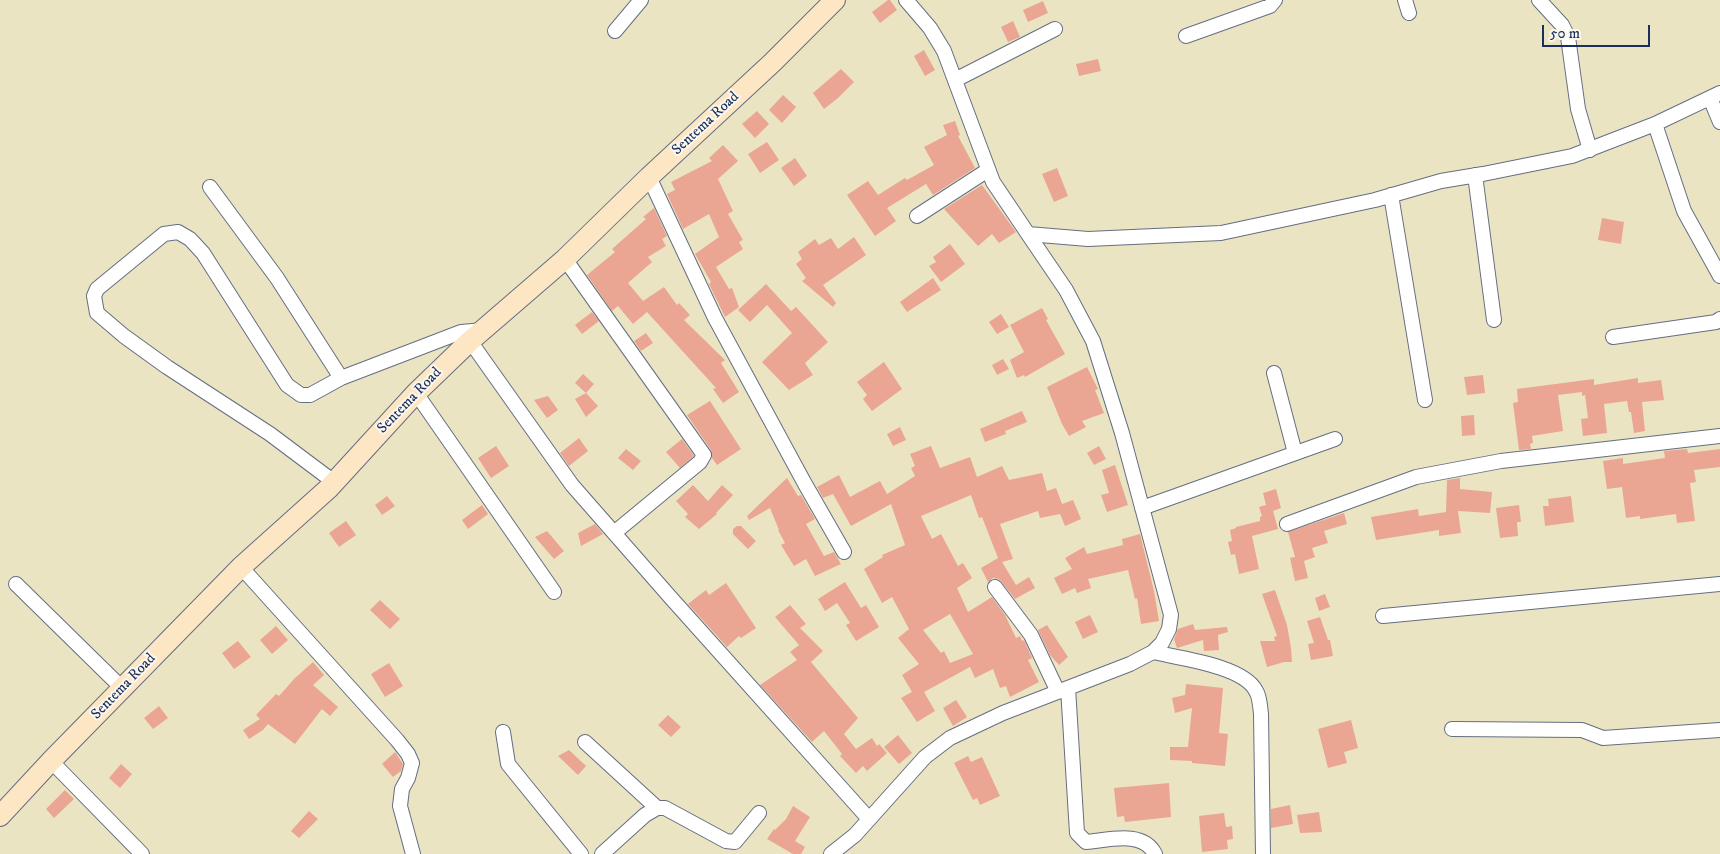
<!DOCTYPE html>
<html>
<head>
<meta charset="utf-8">
<style>
	body { margin:0 }
	#map { position:relative; width:1720px; height:854px; overflow:hidden; background:#ebe4c3; font-family:"IM FELL DW Pica",serif }
	canvas { display:block }
	.scale { position:absolute; left:1542px; top:25px; width:108px; height:22px; box-sizing:border-box; border:2px solid #1b2f5e; border-top:0; padding-left:6px; font-size:15px; line-height:18px; white-space:nowrap; color:#1b2f5e; -webkit-text-stroke:4px #fbf7ec; paint-order:stroke }
</style>
</head>
<body>
<div id="map">
<canvas width="1720" height="854"></canvas>
<div class="scale">50 m</div>
</div>
<script>
const g = document.querySelector('canvas').getContext('2d');
g.lineJoin = 'round';
function fillPath(path, color) { g.fillStyle = color; g.fill(path, 'evenodd'); }
function strokePath(path, color, width, dash) { g.strokeStyle = color; g.lineWidth = width; g.lineCap = dash ? 'butt' : 'round'; g.setLineDash(dash || []); g.stroke(path); }
function label(font, color, halo, rows, align = 'center') {
  g.font = font + ' "IM FELL DW Pica",serif'; g.lineWidth = 4; g.setLineDash([]); g.textBaseline = 'middle'; g.strokeStyle = halo; g.fillStyle = color; for (const [text, x, y, turn = 0] of rows) {
    g.save(); g.translate(x, y); g.rotate((+turn || 0) * Math.PI / 180); g.textAlign = isNaN(turn) ? turn : align; if (halo) g.strokeText(text, 0, 0); g.fillText(text, 0, 0); g.restore();
  }
}
const building = new Path2D(`
	M888,0H890L897,10L880,23L872,12Z
	M1043,1L1048,13L1028,22L1023,10Z
	M1013,21L1020,37L1008,42L1001,27Z
	M924,50L935,70L925,76L914,56Z
	M1098,59L1101,71L1079,76L1076,64Z
	M841,69L854,82L838,98L824,109L813,93Z
	M783,95L796,107L782,123L769,110Z
	M757,111L769,124L755,138L742,124Z
	M955,121L960,135L958,136L975,168L933,195L926,184L887,208L896,221L875,236L847,195L868,181L878,195L905,178L907,180L934,165L924,147L947,135L943,125Z
	M767,142L779,160L760,173L748,154Z
	M723,145L738,161L718,179L733,211L728,214L743,240L739,242L743,249L716,267L729,289L732,288L739,307L725,317L709,284L711,282L695,254L719,237L709,214L683,229L667,194L675,190L671,182L712,161L709,158Z
	M795,158L807,176L794,186L781,168Z
	M1057,168L1068,196L1054,202L1042,174Z
	M982,185L1016,232L999,243L992,234L978,246L944,209Z
	M654,208L667,236L662,239L666,246L648,257L652,262L628,283L643,301L664,287L677,305L679,303L690,315L684,320L725,360L721,363L739,392L723,403L713,389L716,388L647,312L633,324L618,306L612,311L587,275L615,252L612,249L646,219L643,217Z
	M1602,218L1624,222L1621,244L1598,240Z
	M854,237L866,255L823,285L836,303L833,307L802,281L806,278L796,264L802,259L798,252L815,239L819,245L831,238L838,249Z
	M950,244L965,264L941,282L929,266L936,262L933,257Z
	M933,278L941,290L907,312L900,302Z
	M766,284L791,311L796,307L828,342L805,363L813,375L789,390L762,362L792,333L767,305L750,322L738,310Z
	M1042,308L1048,319L1046,320L1065,354L1025,377L1024,375L1017,378L1010,360L1024,352L1010,325Z
	M592,312L599,321L582,334L575,325Z
	M1001,314L1009,327L997,334L989,322Z
	M646,333L653,343L641,351L634,341Z
	M1003,359L1009,369L997,375L992,365Z
	M884,362L902,389L872,411L863,399L867,395L857,382Z
	M1087,367L1098,389L1095,390L1104,413L1082,421L1086,427L1069,436L1062,424L1047,387Z
	M583,374L594,384L586,393L575,383Z
	M1483,375L1485,393L1467,395L1464,377Z
	M1638,378V383L1661,380L1664,400L1642,402L1645,431L1634,433L1631,412H1629L1627,401L1604,404L1607,433L1583,436L1581,419L1588,418L1585,395L1582,396V392L1558,395L1563,431L1532,436L1533,443L1530,444L1531,449L1519,450L1513,403L1518,402L1517,389L1594,379V385Z
	M586,393L598,406L586,417L575,399Z
	M548,396L558,410L547,418L534,400Z
	M710,401L741,449L717,465L712,458L711,450L687,415Z
	M1022,411L1027,422L1005,431L1006,434L985,442L980,429Z
	M1474,415L1475,435L1462,436L1461,416Z
	M900,427L906,440L893,446L887,434Z
	M579,438L588,451L569,466L560,453Z
	M682,439L694,456L680,468L666,452Z
	M496,446L509,466L491,478L478,458Z
	M931,446L940,468L970,457L977,477L1002,466L1009,480L1042,473L1047,491L1056,488L1062,504L1073,500L1081,519L1065,526L1060,514L1040,518L1038,511L1000,524L1013,559L1002,562L1016,585L1029,577L1035,588L1015,599L999,579L993,578L988,582L981,568L998,558L982,517L979,518L971,495L921,516L932,539L941,534L958,566L963,563L972,578L957,588L968,612L992,597L1005,615L1016,638L1020,636L1022,641L1024,640L1032,658L1028,660L1039,682L1010,697L1006,686L1000,688L993,669L975,678L970,667L924,692L935,711L917,722L901,698L912,692L902,675L919,664L898,638L909,629L892,597L882,603L864,569L883,557L882,555L905,545L891,504L851,526L833,494L823,498L817,487L839,475L850,497L880,481L887,494L915,476L911,468L915,466L910,454ZM950,614L973,654L950,663L944,651L941,653L923,630Z
	M1099,446L1106,459L1094,465L1087,453Z
	M626,449L641,461L633,470L618,458Z
	M1687,449L1688,453L1720,449V467L1694,470L1696,482L1690,483L1695,521L1677,523L1676,514L1640,519V516L1626,518L1622,487L1607,489L1603,461L1623,458V464L1665,458L1664,451Z
	M1115,465L1128,505L1107,512L1101,495L1109,493L1102,470Z
	M787,478L798,496L801,495L815,519L806,524L824,556L834,552L841,564L815,576L806,559L794,566L781,545L785,543L778,530H779L770,508L749,520L747,516Z
	M1460,478V489L1492,492L1490,513L1458,511L1461,533L1439,536V530L1376,540L1371,517L1418,509L1419,516L1446,512L1447,480Z
	M693,485L708,501L722,485L733,495L716,513L717,514L699,529L685,517L688,514L676,501Z
	M1276,489L1281,508L1273,511L1278,529L1252,536L1259,569L1239,574L1235,554L1231,555L1228,542L1232,541L1230,530L1236,528V527L1260,521V517L1262,516L1259,507L1266,505L1263,493Z
	M387,496L395,506L382,515L375,505Z
	M1571,496L1574,522L1545,526L1543,506H1549L1548,499Z
	M482,505L488,514L468,529L462,520Z
	M1519,505L1521,522H1517L1518,536L1500,538L1496,508Z
	M1344,513L1347,524L1324,531L1328,543L1312,548L1315,557L1304,561L1308,578L1295,581L1290,558L1295,557L1288,532Z
	M346,521L356,535L339,547L329,533Z
	M595,524L603,534L581,546L578,533Z
	M737,526H741L756,541L748,549L733,534V529Z
	M547,531L564,551L554,559L535,537Z
	M1140,534L1154,591L1159,621L1141,624L1137,598L1135,599L1128,570L1088,579L1091,588L1077,593L1075,588L1062,594L1054,578L1072,569L1065,558L1084,547L1087,554L1123,545L1122,539Z
	M845,582L861,608L866,605L879,627L856,641L846,625L850,623L837,603L825,611L818,599Z
	M726,583L756,628L741,638L739,636L727,647L688,604L706,590L709,595Z
	M1275,590L1287,625L1291,648L1292,662H1284L1267,667L1260,641H1275L1274,637L1277,636L1262,594Z
	M1325,594L1330,607L1319,611L1315,598Z
	M380,600L400,619L390,629L370,610Z
	M790,605L806,624L800,628L823,651L811,662L858,718L844,734L856,749L872,738L877,746L879,744L887,753L867,771L863,766L856,773L840,756L842,754L824,731L812,742L760,685L797,660L790,652L799,645L775,617Z
	M1090,615L1098,632L1083,639L1075,622Z
	M1320,617L1328,640H1330L1333,656L1311,660L1308,644L1314,643L1307,621Z
	M1193,624L1195,630L1227,627L1228,632L1218,635L1219,650L1204,651L1203,640L1177,648L1174,639L1178,629Z
	M1047,625L1068,657L1059,665L1050,655L1038,630Z
	M276,626L288,640L272,654L260,640Z
	M238,641L251,657L234,669L222,653Z
	M313,662L324,675L313,685L338,707L330,716L322,709L295,744L268,724L263,730L249,739L243,730L260,719L256,715L276,694L279,696L295,678Z
	M389,663L403,686L385,697L371,674Z
	M1186,684L1223,688L1219,733L1228,734L1225,766L1192,763V761L1170,760V747H1188L1192,708L1175,713L1172,698L1185,695Z
	M956,700L967,717L953,726L943,708Z
	M159,706L168,718L153,729L144,718Z
	M668,715L681,727L671,737L658,725Z
	M1351,720L1358,748L1344,752L1347,763L1328,768L1318,729Z
	M898,735L912,753L899,764L884,747Z
	M569,750L586,766L578,775L558,756Z
	M395,752L403,764L401,771L393,777L382,764Z
	M968,756L971,762L982,757L1000,796L980,805L977,798L973,800L954,763Z
	M121,764L132,774L120,788L109,778Z
	M1169,783L1171,817L1125,822L1124,816L1117,817L1114,788Z
	M65,790L74,799L54,818L46,809Z
	M1290,805L1293,824L1271,828V809Z
	M793,806L810,817L795,841L805,847L801,854H793L767,839L774,829L775,830L786,819Z
	M309,811L318,819L299,838L291,831Z
	M1319,812L1322,832L1300,833L1297,815Z
	M1224,813L1226,827L1232,826L1233,839L1227,840L1228,849L1202,852L1199,816Z`);
const street = new Path2D(`
	M906,0L930,28L944,51L993,182L1028,234L1088,239L1221,233L1375,200L1441,181L1483,174L1572,156L1655,124L1720,93
	M1405,0L1409,13
	M1539,0L1562,25L1568,37L1578,109L1590,150
	M615,31L641,0
	M1186,36L1270,6L1275,0
	M955,80L1055,29
	M1710,98L1720,122
	M1655,124L1684,211L1720,276
	M1475,175L1494,320
	M649,177L715,318L805,484L844,552
	M210,187L277,278L341,378
	M1391,195L1425,400
	M917,216L988,170
	M565,259L704,455L700,462L614,533
	M1613,337L1716,322L1720,319
	M470,341L572,485L671,598L869,819
	M1274,373L1295,453
	M416,393L554,592
	M334,482L270,434L167,367L124,336L97,313L94,296L97,289L164,234L178,232L190,239L203,253L287,385L301,395H310L341,378L461,332L484,330
	M1142,508L1335,439
	M1287,524L1416,477L1501,461L1720,436
	M241,567L397,740L408,754L412,763L408,778L402,789L400,806L413,854
	M16,584L122,688
	M995,587L1031,635L1058,692
	M1383,616L1720,584
	M1153,652C1179,658 1244,666 1256,691C1260,697 1260,707 1261,714L1263,854
	M1068,688L1077,833L1086,842C1109,840 1143,830 1155,854
	M1452,729L1582,730L1603,738L1720,730
	M503,732L508,764L581,854
	M585,742L657,808
	M51,761L142,854
	M602,854L645,815L657,808H665L726,841L735,842L759,813
	M831,854L855,835L925,757L950,738L1003,713L1130,664L1153,652L1162,643L1169,629L1171,615L1122,433L1093,341L1066,290L1028,234`);
const secondary = new Path2D(`
	M0,816L51,761L241,567L329,488L416,393L470,341L565,259L649,177L773,62L835,0`);
const streetNames = [
	["Sentema Road",706,124,-43],
	["Sentema Road",410,401,-46],
	["Sentema Road",124,687,-46]
];
fillPath(building, '#eaa693');
strokePath(street, '#646e81', 16);
strokePath(secondary, '#646e81', 22);
strokePath(street, '#fff', 14);
strokePath(secondary, '#fce6c4', 20);
label('15px', '#1b2f5e', '#fbf7ec', streetNames);
</script>
</body>
</html>
